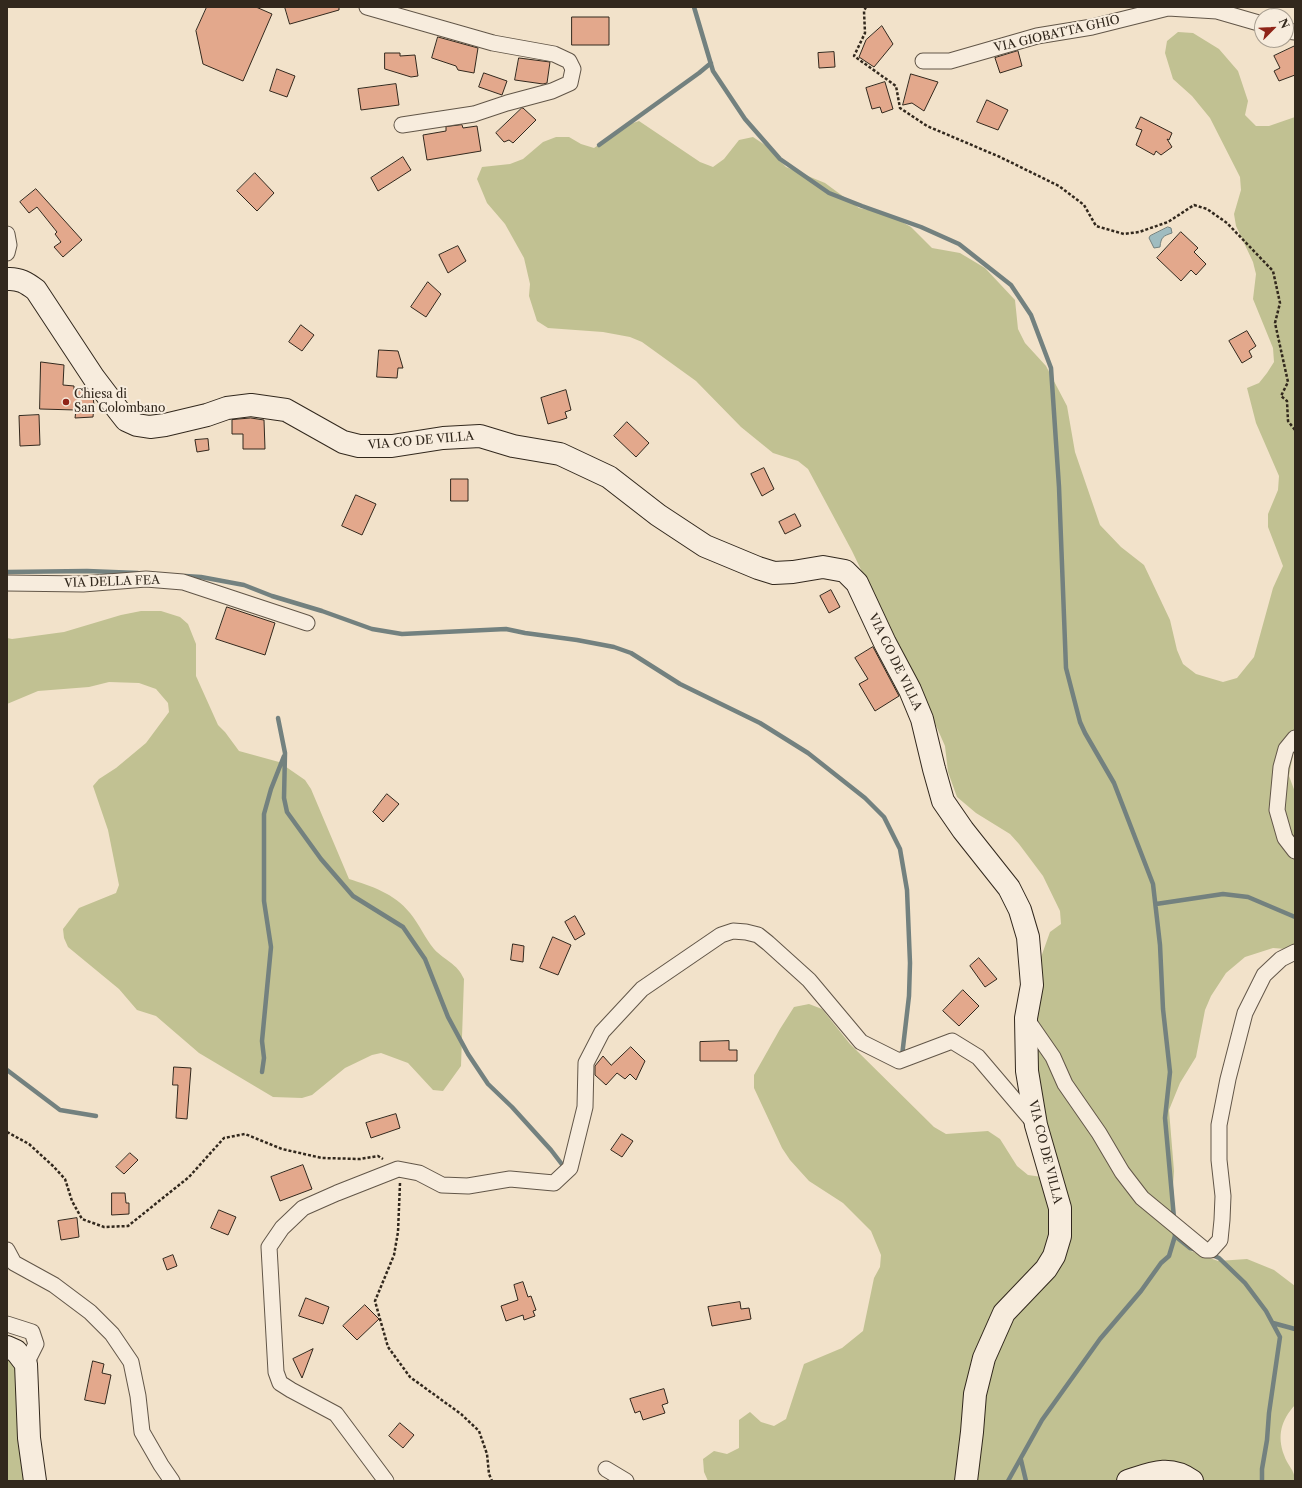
<!DOCTYPE html>
<html>
<head>
<meta charset="utf-8">
<style>
	body { margin:0 }
	#map { position:relative; width:1302px; height:1488px; overflow:hidden; background:#f2e2ca; font-family:"Libre Caslon Text",serif }
	canvas { display:block }
	.frame { position:absolute; inset:0; border:8px solid #32281d; pointer-events:none }
	.north { position:absolute; left:1254px; top:8px; width:40px; height:40px; box-sizing:border-box; background:#f7ecdd; border:1px solid #a89e90; border-radius:50%; rotate:66deg; font-size:11px; font-weight:700; line-height:16px; text-align:center; color:#32281d }
	.north::after { content:''; display:block; margin:auto; width:14px; height:18px; background:#8f2418; clip-path:polygon(50% 0,100% 100%,50% 72%,0 100%) }
</style>
</head>
<body>
<div id="map">
<canvas width="1302" height="1488"></canvas>
<div class="frame"></div>
<div class="north">N</div>
</div>
<script>
const g = document.querySelector('canvas').getContext('2d');
g.lineJoin = 'round';
function fillPath(path, color) { g.fillStyle = color; g.fill(path, 'evenodd'); }
function strokePath(path, color, width, dash) { g.strokeStyle = color; g.lineWidth = width; g.lineCap = dash ? 'butt' : 'round'; g.setLineDash(dash || []); g.stroke(path); }
function label(font, color, halo, rows, align = 'center') {
  g.font = font + ' "Libre Caslon Text",serif'; g.lineWidth = 4; g.setLineDash([]); g.textBaseline = 'middle'; g.strokeStyle = halo; g.fillStyle = color; for (const [text, x, y, turn = 0] of rows) {
    g.save(); g.translate(x, y); g.rotate((+turn || 0) * Math.PI / 180); g.textAlign = isNaN(turn) ? turn : align; if (halo) g.strokeText(text, 0, 0); g.fillText(text, 0, 0); g.restore();
  }
}
const green = new Path2D(`
	M1178,32L1193,33L1219,49L1238,71L1248,101L1245,115L1256,126H1269L1295,117V745L1289,776L1295,792V963L1286,949L1273,948L1245,957L1226,973L1211,996L1205,1010L1196,1057L1180,1083L1169,1110L1174,1171L1173,1186L1176,1226L1182,1240L1191,1251L1218,1261L1247,1259L1274,1270L1295,1286V1405C1281,1420 1277,1436 1284,1455C1287,1465 1295,1470 1295,1481H708L704,1472L703,1459L714,1451L727,1454L739,1448V1420L750,1412L761,1422L774,1426L786,1419L804,1364L842,1348L863,1331L874,1278L880,1267L881,1255L871,1231L843,1203L809,1181L790,1160L782,1148L754,1088V1075L780,1029L794,1007L809,1004L822,1009L850,1044L934,1127L946,1134L988,1131L1000,1139L1017,1166L1028,1175L1042,1177L1046,1125L1036,1058L1040,960L1050,932L1061,924L1060,911L1043,876L1019,844L1010,834L976,813L957,797L948,772L945,746L934,721L852,551L808,469L798,461L773,453L741,427L696,381L642,342L630,337L603,332L548,328L537,321L529,296L530,284L524,258L505,224L487,203L477,179L482,167L510,164L523,159L543,142L556,137H569L581,144L594,148L627,125L639,121L700,162L713,167L724,159L739,140L753,137L765,145L786,167L825,183L859,208L888,214L911,227L932,248L960,253L985,268L1015,300L1018,329L1025,343L1046,366L1067,406L1075,452L1100,525L1121,547L1144,565L1170,620L1177,650L1183,664L1196,674L1223,682L1237,678L1254,657L1273,588L1283,566L1268,527V514L1278,490L1279,476L1256,423L1247,388L1259,383L1267,373L1274,362L1273,348L1253,299L1256,274L1253,262L1236,226L1234,214L1241,190L1240,177L1210,118L1192,96L1173,79L1165,53L1167,41Z
	M141,611H161L180,617L188,624L196,644V676L218,725L225,732L239,751L279,762L305,780L311,789L349,879C371,886 394,893 410,913C419,924 425,938 434,949C445,961 457,963 464,979L461,1066L443,1091L433,1090L408,1063L381,1053L372,1055L345,1068L312,1095L302,1098L273,1097L199,1053L156,1016L137,1010L119,989L68,947L64,938L63,929L79,908L116,893L119,885L108,830L93,786L99,779L116,768L146,743L169,712L168,703L156,689L139,683L109,682L89,687L38,691L7,704V638L12,639L64,632L121,615Z
	M7,1354L16,1369L26,1481H7Z`);
const water = new Path2D(`
	M1168,227L1171,228L1172,233C1163,236 1161,237 1160,247L1154,248L1149,238L1150,236Z`);
const stream = new Path2D(`
	M694,7L713,71L745,119L780,159L829,193L862,206L921,227L959,244L1011,285L1031,315L1051,368L1059,487L1066,668L1080,722L1085,733L1114,783L1153,884L1160,945L1163,1009L1170,1072L1165,1118L1174,1218
	M599,145L699,73L711,63
	M7,572L87,571L138,573
	M185,576L201,577L244,585L272,596L322,611L372,629L402,634L506,629L525,633L577,640L614,647L631,653L680,684L760,723L808,753L865,798L884,817L900,849L907,890L910,963L909,996L902,1056
	M278,718L285,753L284,798L287,812L321,859L353,896L403,927L425,959L448,1017L468,1054L488,1084L512,1107L551,1150L564,1167
	M1156,904L1223,894L1248,897L1295,917
	M7,1070L60,1110L96,1116
	M262,1072L264,1058L262,1041L271,947L264,901V814L271,789L284,756
	M1174,1230L1175,1236L1190,1248L1197,1250
	M1210,1254L1219,1258L1245,1283L1266,1311L1280,1337L1269,1413L1267,1440L1262,1469V1481
	M1273,1323L1295,1329
	M1021,1460L1026,1481
	M1008,1481L1042,1420L1100,1339L1141,1291L1161,1263L1169,1256L1175,1236`);
const building = new Path2D(`
	M207,7H256L272,14L243,81L203,64L196,31Z
	M285,7H339V10L290,24Z
	M572,17H609V45H572Z
	M882,26L893,44L874,67L859,57L866,40Z
	M438,37L478,48L474,73L458,70L456,66L432,58Z
	M1295,46V75L1279,81L1274,71L1280,68L1274,56Z
	M1018,51L1022,66L1000,73L995,58Z
	M834,52L835,67L819,68L818,53Z
	M385,53H400V56L415,55L418,76L411,77L385,69Z
	M519,58L550,62L547,83L543,84L515,80Z
	M277,69L295,76L287,97L270,91Z
	M484,73L507,81L502,95L479,87Z
	M911,74L938,82L924,111L912,103L903,105Z
	M885,82L893,109L882,113L880,107L872,109L866,88Z
	M396,84L399,105L361,110L358,89Z
	M987,100L1008,110L998,130L977,122Z
	M522,108H523L536,120L513,143L509,140L504,142L496,133Z
	M1141,117L1172,133L1169,140L1167,139L1172,147L1161,155L1156,151L1154,155L1136,145L1142,130L1136,128Z
	M462,125L463,128L477,126L481,151L427,160L423,135L446,131V127Z
	M403,157L411,170L378,191L371,178Z
	M255,173L274,193L257,211L237,191Z
	M36,189L82,240L63,257L54,247L61,242L55,234L57,232L37,207L29,213L20,202Z
	M1181,232L1198,248L1194,252L1206,264L1196,275L1191,270L1181,281L1157,258Z
	M458,246L466,261L448,273L439,255Z
	M428,282L441,294L426,317L411,307Z
	M301,325L314,335L302,351L289,342Z
	M1247,331L1256,346L1249,351L1252,357L1242,363L1229,341Z
	M379,350L398,351L403,368H398L397,378L377,377Z
	M41,362L64,365L63,385L74,386V390H87L93,397L94,405L93,417L75,418L76,410L40,409Z
	M566,390L571,410L565,412L567,418L548,424L541,398Z
	M39,415L40,445L20,446L19,416Z
	M251,418L264,420L265,449H243V434H232V420Z
	M627,422L649,443L636,457L614,436Z
	M208,439L209,450L197,452L195,440Z
	M764,468L774,489L762,496L751,474Z
	M451,479H468V501H451Z
	M356,495L376,504L362,535L342,526Z
	M795,514L801,526L785,534L779,522Z
	M831,590L840,607L829,613L820,596Z
	M227,607L275,623L265,655L216,639Z
	M873,647L899,696L875,711L859,684L868,679L855,658Z
	M387,794L399,804L383,822L373,812Z
	M575,916L585,934L575,940L565,922Z
	M553,937L571,945L558,975L540,968Z
	M513,944L524,946L523,962L511,960Z
	M979,958L997,979L985,987L970,966Z
	M963,990L979,1006L959,1026L943,1011Z
	M729,1041V1050H737V1061H700V1042Z
	M631,1047L645,1061L636,1080L630,1074L625,1079L617,1073L606,1085L595,1075V1066L603,1056L611,1065Z
	M174,1067L191,1068L187,1119L176,1118L178,1085H173Z
	M396,1114L400,1128L371,1138L366,1123Z
	M622,1134L633,1141L622,1157L611,1150Z
	M130,1153L138,1160L124,1174L116,1167Z
	M303,1165L312,1189L280,1201L271,1177Z
	M112,1193H125L126,1203H129V1214L112,1215Z
	M219,1210L236,1217L228,1235L211,1228Z
	M77,1218L79,1237L61,1240L58,1221Z
	M173,1255L177,1266L167,1270L163,1259Z
	M523,1282L528,1297L531,1296L536,1310L533,1311L535,1316L524,1320L523,1315L506,1321L501,1306L518,1300L514,1285Z
	M306,1298L329,1307L323,1324L299,1316Z
	M740,1302L741,1309L749,1308L751,1319L712,1326L708,1307Z
	M365,1305L379,1319L357,1340L343,1326Z
	M313,1349L302,1378L293,1359Z
	M93,1361L104,1364L102,1373L111,1375L105,1404L85,1400Z
	M664,1389L668,1403L662,1405L665,1413L643,1420L640,1411L635,1413L630,1399Z
	M400,1423L414,1435L403,1448L389,1436Z`);
const path = new Path2D(`
	M866,7L864,11L865,33L854,56L896,86L900,108L927,126L1000,157L1059,186L1084,205L1096,226L1124,234L1139,232L1168,222L1194,205L1207,209L1227,223L1273,271L1280,303L1275,323L1288,382L1281,396L1287,401L1288,421L1295,430
	M7,1132L29,1144L53,1166L65,1179L72,1201L82,1219L104,1227L128,1226L189,1177L224,1138L245,1134L282,1149L322,1158L360,1159L378,1156L383,1159
	M400,1183L398,1232L394,1255L375,1301L380,1319L388,1347L410,1377L461,1414L479,1431L487,1454L489,1474L492,1481`);
const street = new Path2D(`
	M367,7L493,43L554,54L569,61L573,69L570,83L552,91L507,103L474,114L402,125
	M1286,31L1295,32
	M923,61H950L1037,36L1092,27L1168,8L1217,11L1262,24
	M7,234L9,245L7,253
	M7,583L83,584L146,579L183,582L307,623
	M1295,738L1286,749L1281,767L1277,810L1285,838L1295,851
	M1026,1018L1053,1057L1065,1084L1099,1133L1122,1172L1142,1198L1205,1250H1211L1220,1240L1222,1220L1223,1196L1219,1160V1125L1228,1079L1245,1013L1264,975L1281,959L1295,952
	M7,1250L14,1263L54,1285L90,1312L112,1334L131,1362L138,1396L142,1432L161,1465L172,1481
	M7,1324L32,1332L36,1344L26,1364
	M606,1469L626,1481
	M386,1481L336,1414L291,1390L280,1383L276,1372L269,1247L282,1228L303,1208L337,1193L398,1169L419,1173L442,1185L468,1186L510,1179L554,1183L570,1168L585,1107L586,1063L602,1032L642,989L721,935L733,931L746,932L758,935L768,943L809,980L861,1042L899,1061L952,1041L978,1057L1035,1124`);
const secondary = new Path2D(`
	M7,279C19,278 27,283 36,290L94,378L119,411L126,420L137,425L150,427L165,425L207,415L227,408L251,405L286,410L343,442L359,446H392L443,438L480,436L513,446L560,454L609,477L658,515L705,546L758,568L774,573L793,572L823,567L845,571L857,583L885,643L910,690L922,719L934,769L943,801L963,830L1009,888L1020,910L1028,937L1032,985L1026,1018L1027,1071L1036,1125L1060,1208V1236L1054,1256L1046,1269L1004,1313L984,1358L975,1394L972,1432L966,1481
	M7,1347L16,1351L26,1364L29,1438L35,1481
	M1128,1481C1152,1473 1170,1465 1192,1481`);
const markers = [
	[66,402,4,"#8f2418"]
];
const streetNames = [
	["VIA GIOBATTA GHIO",1057,34,-13],
	["VIA CO DE VILLA",421,441,-5],
	["VIA DELLA FEA",112,582,-2],
	["VIA CO DE VILLA",895,662,64],
	["VIA CO DE VILLA",1045,1152,76]
];
const poiNames = [
	["Chiesa di",74,395],
	["San Colombano",74,409]
];
fillPath(green, '#c1c192');
fillPath(water, '#9fbcc0');
strokePath(water, '#73817f', 1);
strokePath(stream, '#73817f', 4.5);
fillPath(building, '#e3a88c');
strokePath(building, '#32281d', 1);
strokePath(street, '#625648', 17);
strokePath(secondary, '#32281d', 24);
strokePath(path, '#32281d', 2.5, [3, 2]);
strokePath(street, '#f7ecdd', 15);
strokePath(secondary, '#f7ecdd', 22);
for (const [x, y, r, color] of markers) { const dot = new Path2D(); dot.arc(x, y, r, 0, 2 * Math.PI); g.fillStyle = color; g.fill(dot); strokePath(dot, '#f7ecdd', 1.5); }
label('12px', '#32281d', '#f7ecdd', streetNames);
label('12px', '#32281d', '#f7ecdd', poiNames, 'left');
</script>
</body>
</html>
